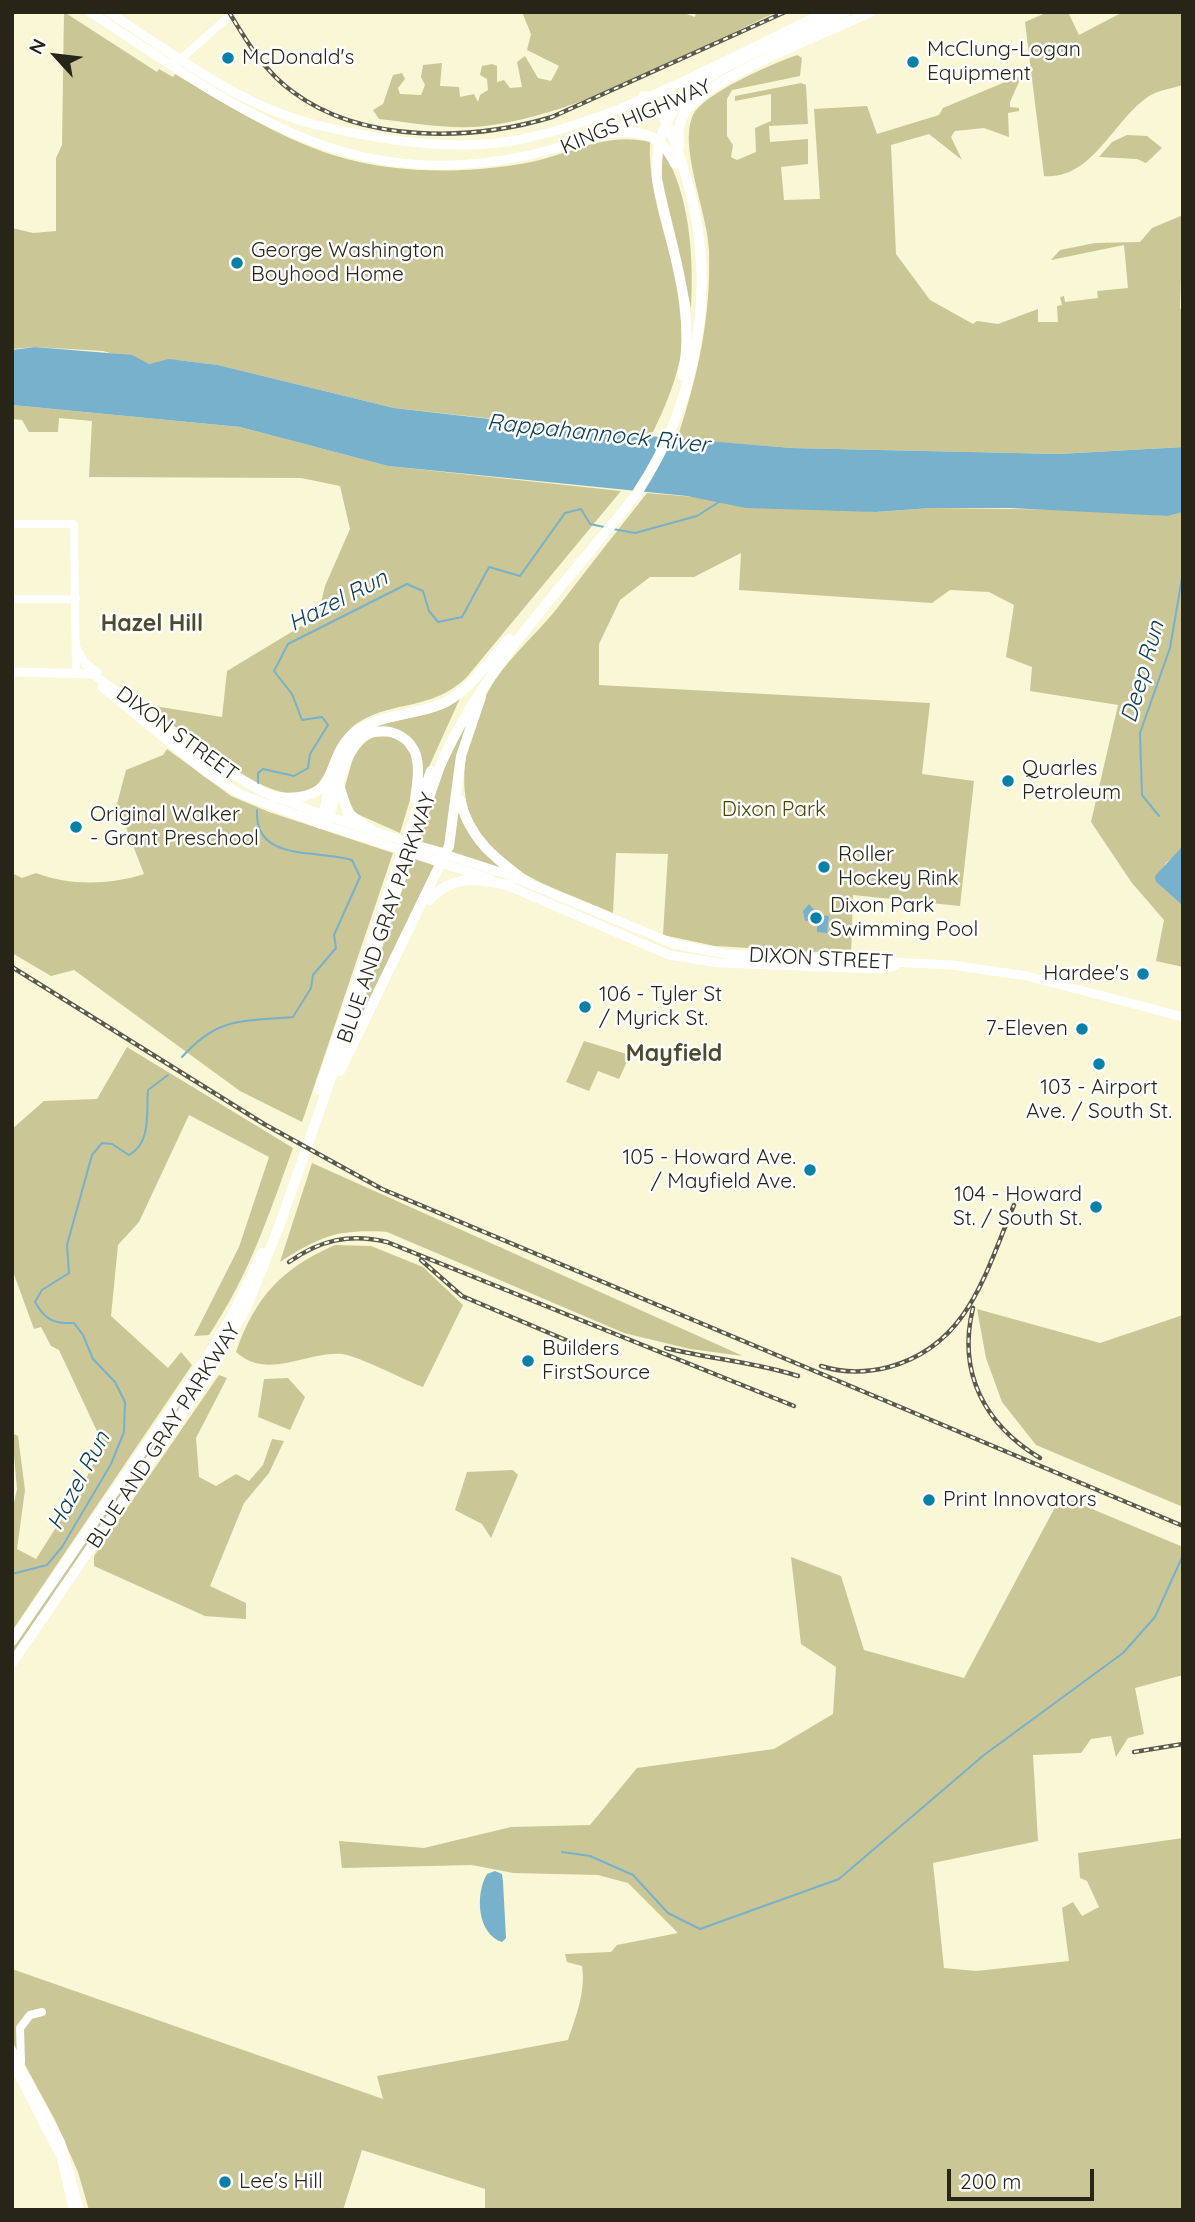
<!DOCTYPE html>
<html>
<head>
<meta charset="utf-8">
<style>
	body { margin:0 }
	#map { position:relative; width:1195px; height:2222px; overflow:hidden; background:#f9f7d5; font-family:Quicksand,sans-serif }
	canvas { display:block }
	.frame { position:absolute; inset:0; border:14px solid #262518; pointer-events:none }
	.north { position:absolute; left:21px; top:21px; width:70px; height:70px; -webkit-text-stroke:5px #fff; paint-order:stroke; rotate:297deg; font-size:19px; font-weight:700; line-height:28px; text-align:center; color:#262518 }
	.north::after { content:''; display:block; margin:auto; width:24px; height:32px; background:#262518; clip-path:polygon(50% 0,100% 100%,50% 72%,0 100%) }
	.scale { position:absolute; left:947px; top:2169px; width:147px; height:32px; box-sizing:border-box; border:4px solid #262518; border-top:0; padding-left:9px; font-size:21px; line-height:24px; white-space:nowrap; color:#262518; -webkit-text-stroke:5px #fff; paint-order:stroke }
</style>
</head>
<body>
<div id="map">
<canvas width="1195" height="2222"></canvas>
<div class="frame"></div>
<div class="north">N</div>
<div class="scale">200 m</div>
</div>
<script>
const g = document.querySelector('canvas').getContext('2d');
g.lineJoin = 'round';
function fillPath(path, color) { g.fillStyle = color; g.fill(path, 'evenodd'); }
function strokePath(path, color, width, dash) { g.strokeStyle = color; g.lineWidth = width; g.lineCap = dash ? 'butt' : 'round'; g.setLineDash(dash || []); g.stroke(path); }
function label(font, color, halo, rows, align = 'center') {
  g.font = font + ' Quicksand,sans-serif'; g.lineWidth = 5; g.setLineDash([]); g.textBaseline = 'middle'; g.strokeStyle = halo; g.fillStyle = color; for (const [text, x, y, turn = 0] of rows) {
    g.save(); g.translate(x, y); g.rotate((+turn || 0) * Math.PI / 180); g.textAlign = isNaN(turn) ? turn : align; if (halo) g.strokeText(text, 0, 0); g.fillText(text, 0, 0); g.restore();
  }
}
const green = new Path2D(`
	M64,12L157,72L159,69L173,77L175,74C226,104 278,138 336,156C395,174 465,174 526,163C569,155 605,131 650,142C647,207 681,264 683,328C684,364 667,404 651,436L394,408L218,365L176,360L149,364L103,351L35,347L12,349V228L33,233L56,231V158L62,145Z
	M522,12H681L695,17L696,12H777C689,52 580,115 485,126C450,130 414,123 379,119L373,110L383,104L393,75L402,73L405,79L398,88L400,94L421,95L425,85L421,77L423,65L442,63L440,86L459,87L460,97L474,94L478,102L480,95L488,90L487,79L480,75L482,66L492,64L497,66V82L504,80L510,88L522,87L517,62L525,56L538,78L551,81L559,66L527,50L531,34Z
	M1048,12H1068L1079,35L1123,12H1183V85C1173,88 1160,90 1151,95C1114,117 1094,180 1044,176L1025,22Z
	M797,55L802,58L800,76L732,90L727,99V136L733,145L731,157L737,160L756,152L755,128L771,121V94L735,101V96L801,83L806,85L808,124L769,126L770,142L808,139V164L781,167L784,200L820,199L814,109L867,106L877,134L939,115L943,108L1022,75L1010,102V107L1019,108V111L1008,113L1009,137L984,128L955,131L951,137L962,160L929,134L891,145L896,254L930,300L973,324L977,321L998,324L1038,309V322H1058L1057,306L1062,305L1060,297L1064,296L1065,302L1098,298L1097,291L1128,288L1124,245L1051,260L1060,250L1095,243L1140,242L1152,228L1183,215L1180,308L1183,312V447L1059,454L791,448L677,439C698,376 711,317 709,251C708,213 678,147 693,115C704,93 772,64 797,55Z
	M1127,135L1147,136L1162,148L1146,163L1137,159L1099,157L1112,142Z
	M662,149C690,193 694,258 691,308L661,179Z
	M12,405L240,427L388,466L621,491L466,678C430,711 395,700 359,722C337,735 336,761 322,780C292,817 234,768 209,750C187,735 164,719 142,704L222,717L227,671L318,616L325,586L350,529L340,486L301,478L89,477L92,421L59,418L58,432H29L22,420L12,419Z
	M647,493L876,512L931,508L1089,510L1168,516L1183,512V849L1166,863L1156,882L1183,906V967L1156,961L1164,920L1132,883L1091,822L1118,705L1030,691L1032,667L1006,657L1014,605L989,592L950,590L932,603L739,590L741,553L694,577H650L620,600L599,644V685L930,703L922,774L974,781L960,906L853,895L851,954L715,946L663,935L668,854L616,853L613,913C573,895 517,879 487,845C448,800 465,726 495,680C512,655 536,634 555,611C585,572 616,532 647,493Z
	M461,696L423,780L418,753L380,729L372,727L438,710Z
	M470,712L444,848L418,841L437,784Z
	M398,736L414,759L412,793L400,833L355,813L344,790L355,751L370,737Z
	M167,749L231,796L269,812L393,853L302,1122L240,1091L74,970L51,976L12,953V873L22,878L36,873C69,886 111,885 144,874L117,804L126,770L163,755Z
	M458,804L477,845L505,870L451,852Z
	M413,857L438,865L351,1039Z
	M584,1041L630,1055L619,1079L598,1071L589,1091L566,1082Z
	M127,1047L293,1148C269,1215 249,1275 209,1335L194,1336L239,1247L269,1157L189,1115L139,1222L118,1245L111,1316L168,1368L181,1352L192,1365L12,1631V1512L17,1489L12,1433L18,1436L25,1490L17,1549L36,1559L83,1485L103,1444L59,1350L51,1346L41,1327L34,1329L12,1269V1129L44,1101L97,1099Z
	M312,1163L743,1356L690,1349L624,1333L387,1232C337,1229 321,1236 280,1262Z
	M335,1245L371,1246L423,1267L463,1305L423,1387C404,1380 359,1356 342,1354C306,1351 268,1381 236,1352C255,1297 282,1268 335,1245Z
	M977,1309L1100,1343L1183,1315V1507L1036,1445L1002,1402L986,1358Z
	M207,1364L205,1370L12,1657V1646Z
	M219,1375L227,1378L196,1438L199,1477L216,1486L236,1474L249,1481L263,1465L272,1439L284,1441L269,1473L244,1503L210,1586L246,1603V1619L205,1616L94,1566V1556Z
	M288,1378L305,1397L290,1430L258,1417L264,1379Z
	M513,1470L518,1475L491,1538L482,1524L455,1510L467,1472Z
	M1061,1496L1183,1547V1675L1135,1688L1144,1734L1128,1738L1116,1757L1111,1736L1091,1739L1081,1753L1033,1755L1038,1841L933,1863L944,1968L976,1971L1069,1961L1062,1908L1073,1902L1082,1916L1099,1907L1087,1881L1080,1878L1078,1853L1183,1838V2210H485V2189L362,2150L343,2210H89L78,2172L55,2120L12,2041V1969L383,2099L377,2076L568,2040C576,2016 586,1991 582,1966L567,1962L565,1954L611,1952L617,1945L678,1933L628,1883L598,1875L513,1873L472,1865L342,1868L339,1841L424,1848L511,1827L590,1825L637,1768L774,1749L833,1714L836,1667L801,1644L791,1557L841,1576L864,1650L964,1678Z`);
const water = new Path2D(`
	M35,347L132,355L149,364L169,359L218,365L394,408L613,433L791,448L1059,454L1183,447V512L1168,516L1010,508H931L876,512L746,508L687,496L388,466L240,427L12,405V350Z
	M1181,848L1183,849V906L1156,882L1155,876Z
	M809,904L819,915L829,916L827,933L817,932V920L805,921L803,911Z
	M495,1871L502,1874L503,1882L506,1938L502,1942C477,1934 475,1894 487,1874Z`);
const stream = new Path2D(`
	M613,529L635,533L697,516L719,502
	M258,786V773L263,769L294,776L308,768L310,754L328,725L322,717L302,720L292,694L274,671L288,644L407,584L423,591L429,611L438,622L462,617L489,567L520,576L565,513L581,509L590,524L604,527
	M1159,816L1142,795L1140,733L1170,648L1183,572
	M182,1057C219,1016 241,1022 293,1017L311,988L313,975L336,948L334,935L360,877L352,860C318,849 254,863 257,810
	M12,1574L47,1565L62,1547L111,1464L124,1432L125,1402L115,1382L93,1359L83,1335L74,1323C54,1324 45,1320 35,1302L42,1290L69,1273L67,1245L92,1155L102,1143L112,1144L129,1155C152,1142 146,1112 148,1090L168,1075
	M562,1852L590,1856L633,1875L668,1913L700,1929L839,1879L984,1755L1123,1653L1155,1617L1183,1555`);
const secondary = new Path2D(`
	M174,65L234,12
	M12,524H74L76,672
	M12,599H76
	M12,2051L61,2142L80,2210
	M21,2062L20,2028L30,2015L42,2012
	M12,2063L61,2158L73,2210`);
const primary = new Path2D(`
	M90,12C155,54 219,101 290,132C426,194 553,161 681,100
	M108,12C160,45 211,84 267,108C298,122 331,129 364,135C416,145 470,150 522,139C621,119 733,56 825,12
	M76,648L85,663L97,673
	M12,672L93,674L206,759L263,792L321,814L506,874L674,944L726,954L952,965L1027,976L1183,1017
	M102,687L207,773L240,794L321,824L491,879
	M504,884L669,955L720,963L881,969L895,966`);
const highway = new Path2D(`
	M602,134C635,129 660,131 675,164
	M679,148C678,135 678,122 686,111C709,77 828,32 871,12
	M683,376C696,307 670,246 657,179C653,104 700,78 760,50C788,38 817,25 845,12
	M340,788L348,813L373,831
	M275,797C347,804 320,756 358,730C380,715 414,715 439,705C467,695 489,660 509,639
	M460,800C470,840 496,859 527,882
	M321,824L329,817C336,794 342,759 359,741C377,723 408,731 416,755C420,770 417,784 415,799
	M321,824L332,778
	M429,900C454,874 477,878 510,886
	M340,1071L449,846L461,756L481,697
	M319,1090L431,771
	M12,1641L209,1354L233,1314L262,1253
	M12,1663L207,1378L248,1304L280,1224L440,766C476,684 534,619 591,550C606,531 623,513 637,493C697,402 718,289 688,184C681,160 667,107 644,96`);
const rail = new Path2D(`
	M229,12C247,42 264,71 293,92C363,144 472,141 552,117L785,12
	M12,967L264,1124L382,1189L1183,1526
	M421,1260L462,1296L594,1352
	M289,1262C320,1240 350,1233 387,1242L794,1406
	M973,1308C957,1373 985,1425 1040,1458
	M666,1348C710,1359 755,1362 798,1376
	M821,1366C843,1373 866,1373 889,1367C969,1345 985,1273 1014,1205
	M1134,1752L1183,1744`);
const markers = [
	[228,58,7,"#0980a7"],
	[913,62,7,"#0980a7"],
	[237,263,7,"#0980a7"],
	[1008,781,7,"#0980a7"],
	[76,827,7,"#0980a7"],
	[824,867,7,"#0980a7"],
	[816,918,7,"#0980a7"],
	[1143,974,7,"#0980a7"],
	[585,1007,7,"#0980a7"],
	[1082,1029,7,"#0980a7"],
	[1099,1064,7,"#0980a7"],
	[810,1170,7,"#0980a7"],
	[1096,1207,7,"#0980a7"],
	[528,1361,7,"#0980a7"],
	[929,1500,7,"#0980a7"],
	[225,2182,7,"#0980a7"]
];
const poiNames = [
	["McClung-Logan",927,50],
	["Equipment",927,74],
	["McDonald's",242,58],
	["George Washington",251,251],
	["Boyhood Home",251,275],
	["Quarles",1022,769],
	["Petroleum",1022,793],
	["Original Walker",90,815],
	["- Grant Preschool",90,839],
	["Roller",838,855],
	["Hockey Rink",838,879],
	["Dixon Park",830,906],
	["Swimming Pool",830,930],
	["Hardee's",1129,974,"right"],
	["106 - Tyler St",599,995],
	["/ Myrick St.",599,1019],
	["7-Eleven",1068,1029,"right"],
	["103 - Airport",1099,1088,"center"],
	["Ave. / South St.",1099,1112,"center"],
	["105 - Howard Ave.",796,1158,"right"],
	["/ Mayfield Ave.",796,1182,"right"],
	["104 - Howard",1082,1195,"right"],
	["St. / South St.",1082,1219,"right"],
	["Builders",542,1349],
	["FirstSource",542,1373],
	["Print Innovators",943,1500],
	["Lee's Hill",239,2182]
];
const streetNames = [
	["KINGS HIGHWAY",636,117,-23],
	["DIXON STREET",177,734,36],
	["BLUE AND GRAY PARKWAY",387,918,-71],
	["DIXON STREET",821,959,3],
	["BLUE AND GRAY PARKWAY",164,1436,-57]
];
const parkNames = [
	["Dixon Park",774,810]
];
const waterNames = [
	["Rappahannock River",598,434,6],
	["Hazel Run",338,601,-27],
	["Deep Run",1143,672,-74],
	["Hazel Run",79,1481,-62]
];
const neighbourhoodNames = [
	["Hazel Hill",152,624],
	["Mayfield",674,1054]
];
fillPath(green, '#cac696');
fillPath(water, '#77b1cb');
strokePath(stream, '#77b1cb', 2);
strokePath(secondary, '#fff', 8);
strokePath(primary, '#fff', 9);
strokePath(highway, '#fff', 10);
strokePath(rail, '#5b5a48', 4.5);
strokePath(rail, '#fff', 2, [5]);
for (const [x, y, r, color] of markers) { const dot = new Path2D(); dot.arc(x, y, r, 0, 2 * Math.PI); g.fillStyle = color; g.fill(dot); strokePath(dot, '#fff', 2.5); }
label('21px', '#262518', '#fff', poiNames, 'left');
label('21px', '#262518', '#fff', streetNames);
label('21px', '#4c4703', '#fff', parkNames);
label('italic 23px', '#0d4053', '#fff', waterNames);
label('bold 23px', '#4d4b2e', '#fff', neighbourhoodNames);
</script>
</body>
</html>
